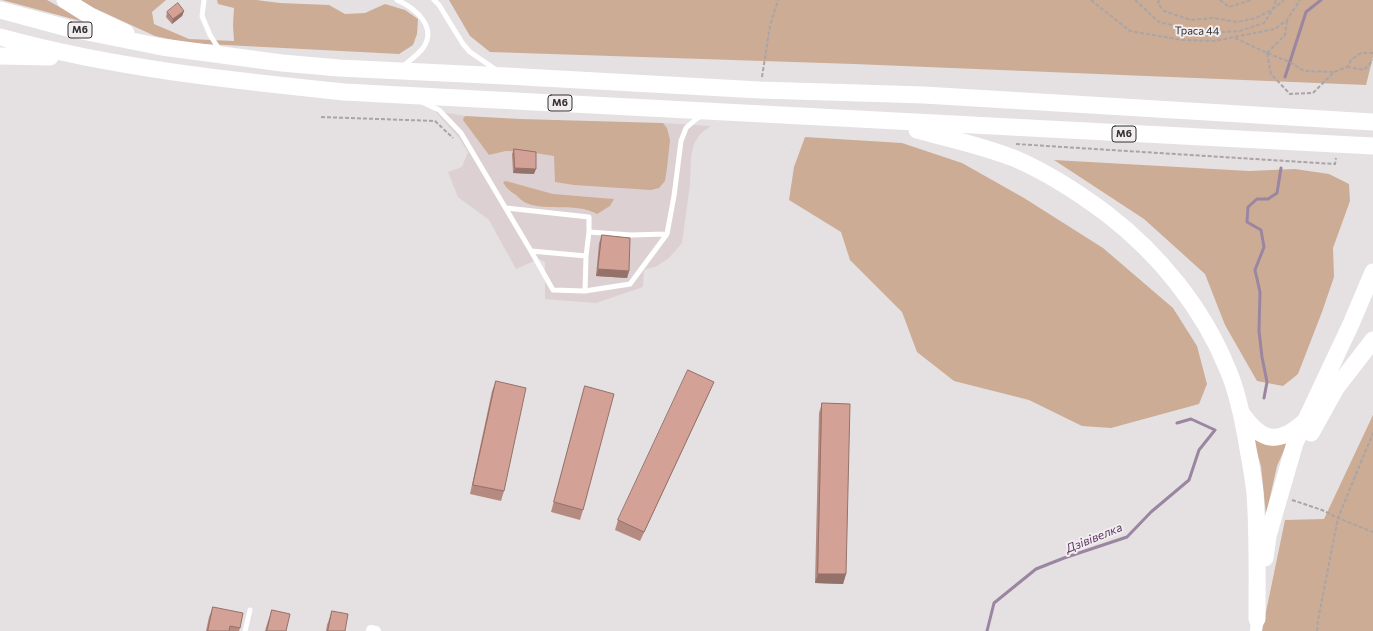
<!DOCTYPE html>
<html>
<head>
<meta charset="utf-8">
<style>
	body { margin:0 }
	canvas { display:block; background:#e5e0e1 }
</style>
</head>
<body>
<canvas width="1373" height="631"></canvas>
<script>
const g = document.querySelector('canvas').getContext('2d');
g.lineJoin = 'round';
function fillPath(path, color) { g.fillStyle = color; g.fill(path, 'evenodd'); }
function strokePath(path, color, width, dash) { g.strokeStyle = color; g.lineWidth = width; g.lineCap = dash ? 'butt' : 'round'; g.setLineDash(dash || []); g.stroke(path); }
function label(font, color, halo, rows, align = 'center') {
  g.font = font + ' Commissioner,sans-serif'; g.lineWidth = 4; g.setLineDash([]); g.textBaseline = 'middle'; g.strokeStyle = halo; g.fillStyle = color; for (const [text, x, y, turn = 0] of rows) {
    g.save(); g.translate(x, y); g.rotate((+turn || 0) * Math.PI / 180); g.textAlign = isNaN(turn) ? turn : align; if (halo) g.strokeText(text, 0, 0); g.fillText(text, 0, 0); g.restore();
  }
}
const built = new Path2D(`
	M435,111L466,116L464,117L489,155L506,151L528,152L555,156L667,128L663,123L711,126L700,134L694,144L691,156L690,184L682,243L669,258L657,266L644,270L643,287L596,303L545,299V262L539,259L516,269L489,220L458,197L448,172L462,167L468,152L459,138Z`);
const green = new Path2D(`
	M2,0H47L88,23Z
	M80,0H166L152,12L154,24L189,39L234,41L233,25L234,8L218,4L217,0H256L280,3L329,5L345,14L365,13L385,4L405,10L418,19L417,34L413,45L399,54L187,43L155,36L94,8Z
	M449,0H1373V57L1366,85L854,64L490,52L470,36Z
	M466,116L520,119L663,123L667,128L670,140L667,168L665,181L659,188L651,190L574,185L555,182L554,156L528,152L506,151L489,155L463,120L464,117Z
	M805,137L902,143L962,163L1024,198L1103,248L1173,308L1197,346L1207,384L1199,404L1111,428L1082,426L1029,400L954,381L917,352L902,312L850,260L841,232L789,200L794,167Z
	M1054,160L1249,171L1295,169L1329,174L1349,184L1350,201L1333,248L1334,277L1322,312L1298,374L1283,386L1257,381L1225,325L1205,274L1144,219Z
	M506,181L553,194L614,199L610,206L597,214C576,202 548,212 526,203C522,201 519,198 516,195C511,192 505,187 503,182Z
	M1373,415V631H1262L1285,520L1324,519Z
	M1253,438L1288,441L1277,466L1266,515L1261,466Z`);
const stream = new Path2D(`
	M1285,77L1306,12L1321,0
	M1264,398L1267,382L1262,357L1259,331L1260,292L1255,270L1264,247L1261,230L1247,222L1248,207L1257,199H1268L1277,193L1281,168
	M987,631L994,603L1036,569L1064,558L1127,537L1151,512L1189,480L1199,450L1215,430L1191,419L1177,423`);
const path = new Path2D(`
	M1091,0L1130,31L1182,40L1214,41L1275,29L1287,20L1300,0
	M1135,0L1159,22L1207,33L1240,31L1264,23L1273,9L1276,0
	M1159,0L1158,4L1164,11L1191,20L1213,18L1237,22L1256,18L1273,9L1284,0
	M1220,0L1229,7L1252,0
	M1235,38L1267,53L1290,62L1304,71L1334,72
	M1267,53L1271,74L1290,94L1313,93L1334,72L1347,67L1352,59L1361,53H1373
	M1267,53L1285,35L1287,21
	M1347,67L1364,70L1373,60
	M762,77L770,26L778,0
	M321,117L435,121L453,138
	M1016,144L1335,164L1336,158
	M1292,500L1322,510L1338,518L1373,532
	M1317,631L1318,620L1338,518L1373,433`);
const service = new Path2D(`
	M204,0L202,16L210,35L221,52
	M397,0C415,8 438,27 423,48C418,55 409,61 402,67
	M434,0L439,5L463,44L470,52L495,69
	M422,102L439,110L461,133L531,251L553,290L585,291
	M506,208L589,217V232L631,235L667,234
	M531,251L586,256L585,291L630,284L667,234L674,196L681,141L686,128L695,120L701,116
	M586,256L589,232
	M245,631L250,610`);
const minor = new Path2D(`
	M371,631V630L376,631`);
const tertiary = new Path2D(`
	M1256,631L1257,619`);
const trunk = new Path2D(`
	M65,0L90,16L126,33
	M0,10L67,28L162,47L282,63L339,68L506,76L760,90L924,95L1373,122
	M0,37C112,68 228,80 344,92L1373,146
	M0,56L50,57
	M917,130C950,139 984,146 1016,159C1048,173 1079,193 1107,214C1159,254 1203,308 1228,370C1237,391 1242,415 1246,437C1249,456 1253,474 1255,493C1258,535 1257,577 1257,619
	M1242,414C1262,442 1278,445 1304,422
	M1311,433L1336,388L1373,340
	M1265,558L1268,536L1295,443L1351,324L1373,272`);
const wall = new Path2D(`
	M184,11L182,16L172,24L166,17L167,12Z
	M514,149L534,174L513,173L512,154Z
	M602,235L629,271L627,278L596,276L599,243Z
	M496,381L504,491L501,501L470,494L492,391Z
	M585,386L583,510L580,520L551,512L582,396Z
	M710,391L640,541L615,530L618,520Z
	M822,403L846,574L843,584L815,583L819,413Z
	M213,607L240,628L239,631H206L209,617Z
	M272,610L286,631H265L267,624Z
	M332,611L345,631H326L327,625Z`);
const shadedWall = new Path2D(`
	M184,11L182,16L172,24L173,19Z
	M515,168L536,169L534,174L513,173Z
	M598,269L629,271L627,278L596,276Z
	M714,382L710,391L640,541L644,532Z
	M818,574H846L843,584L815,583Z`);
const building = new Path2D(`
	M178,3L184,11L173,19L167,12Z
	M514,149L536,152V169L515,168Z
	M602,235L630,238L629,271L598,269Z
	M688,370L714,382L644,532L618,520Z
	M496,381L526,388L504,491L473,485Z
	M585,386L614,394L583,510L554,502Z
	M822,403L850,404L846,574H818Z
	M213,607L243,613L240,628L230,626L229,631H208Z
	M272,610L290,614L286,631H267Z
	M332,611L348,614L345,631H328Z`);
const shields = [
	[80,30,24],
	[560,103,24],
	[1124,134,24]
];
const shieldNames = [
	["М6",80,30],
	["М6",560,103],
	["М6",1124,134]
];
const streetNames = [
	["Траса 44",1197,31,1]
];
const waterNames = [
	["Дзівівелка",1094,538,-22]
];
fillPath(built, '#ddd0d2');
fillPath(green, '#cdac95');
strokePath(stream, '#9b86a1', 3);
strokePath(path, '#a9a5a6', 2, [4, 2]);
strokePath(service, '#fff', 5);
strokePath(minor, '#fff', 10);
strokePath(tertiary, '#fff', 12);
strokePath(trunk, '#fff', 17);
fillPath(wall, '#b58a81');
fillPath(shadedWall, '#947169');
fillPath(building, '#d3a196');
strokePath(building, '#947169', 1);
for (const [x, y, w] of shields) { const box = new Path2D(); box.roundRect(x - w / 2, y - 8, w, 16, 3); g.fillStyle = '#f2edee'; g.fill(box); strokePath(box, '#313030', 1); }
label('bold 10px', '#313030', null, shieldNames);
label('11px', '#313030', '#f2edee', streetNames);
label('italic 12px', '#5f3768', '#f2edee', waterNames);
</script>
</body>
</html>
